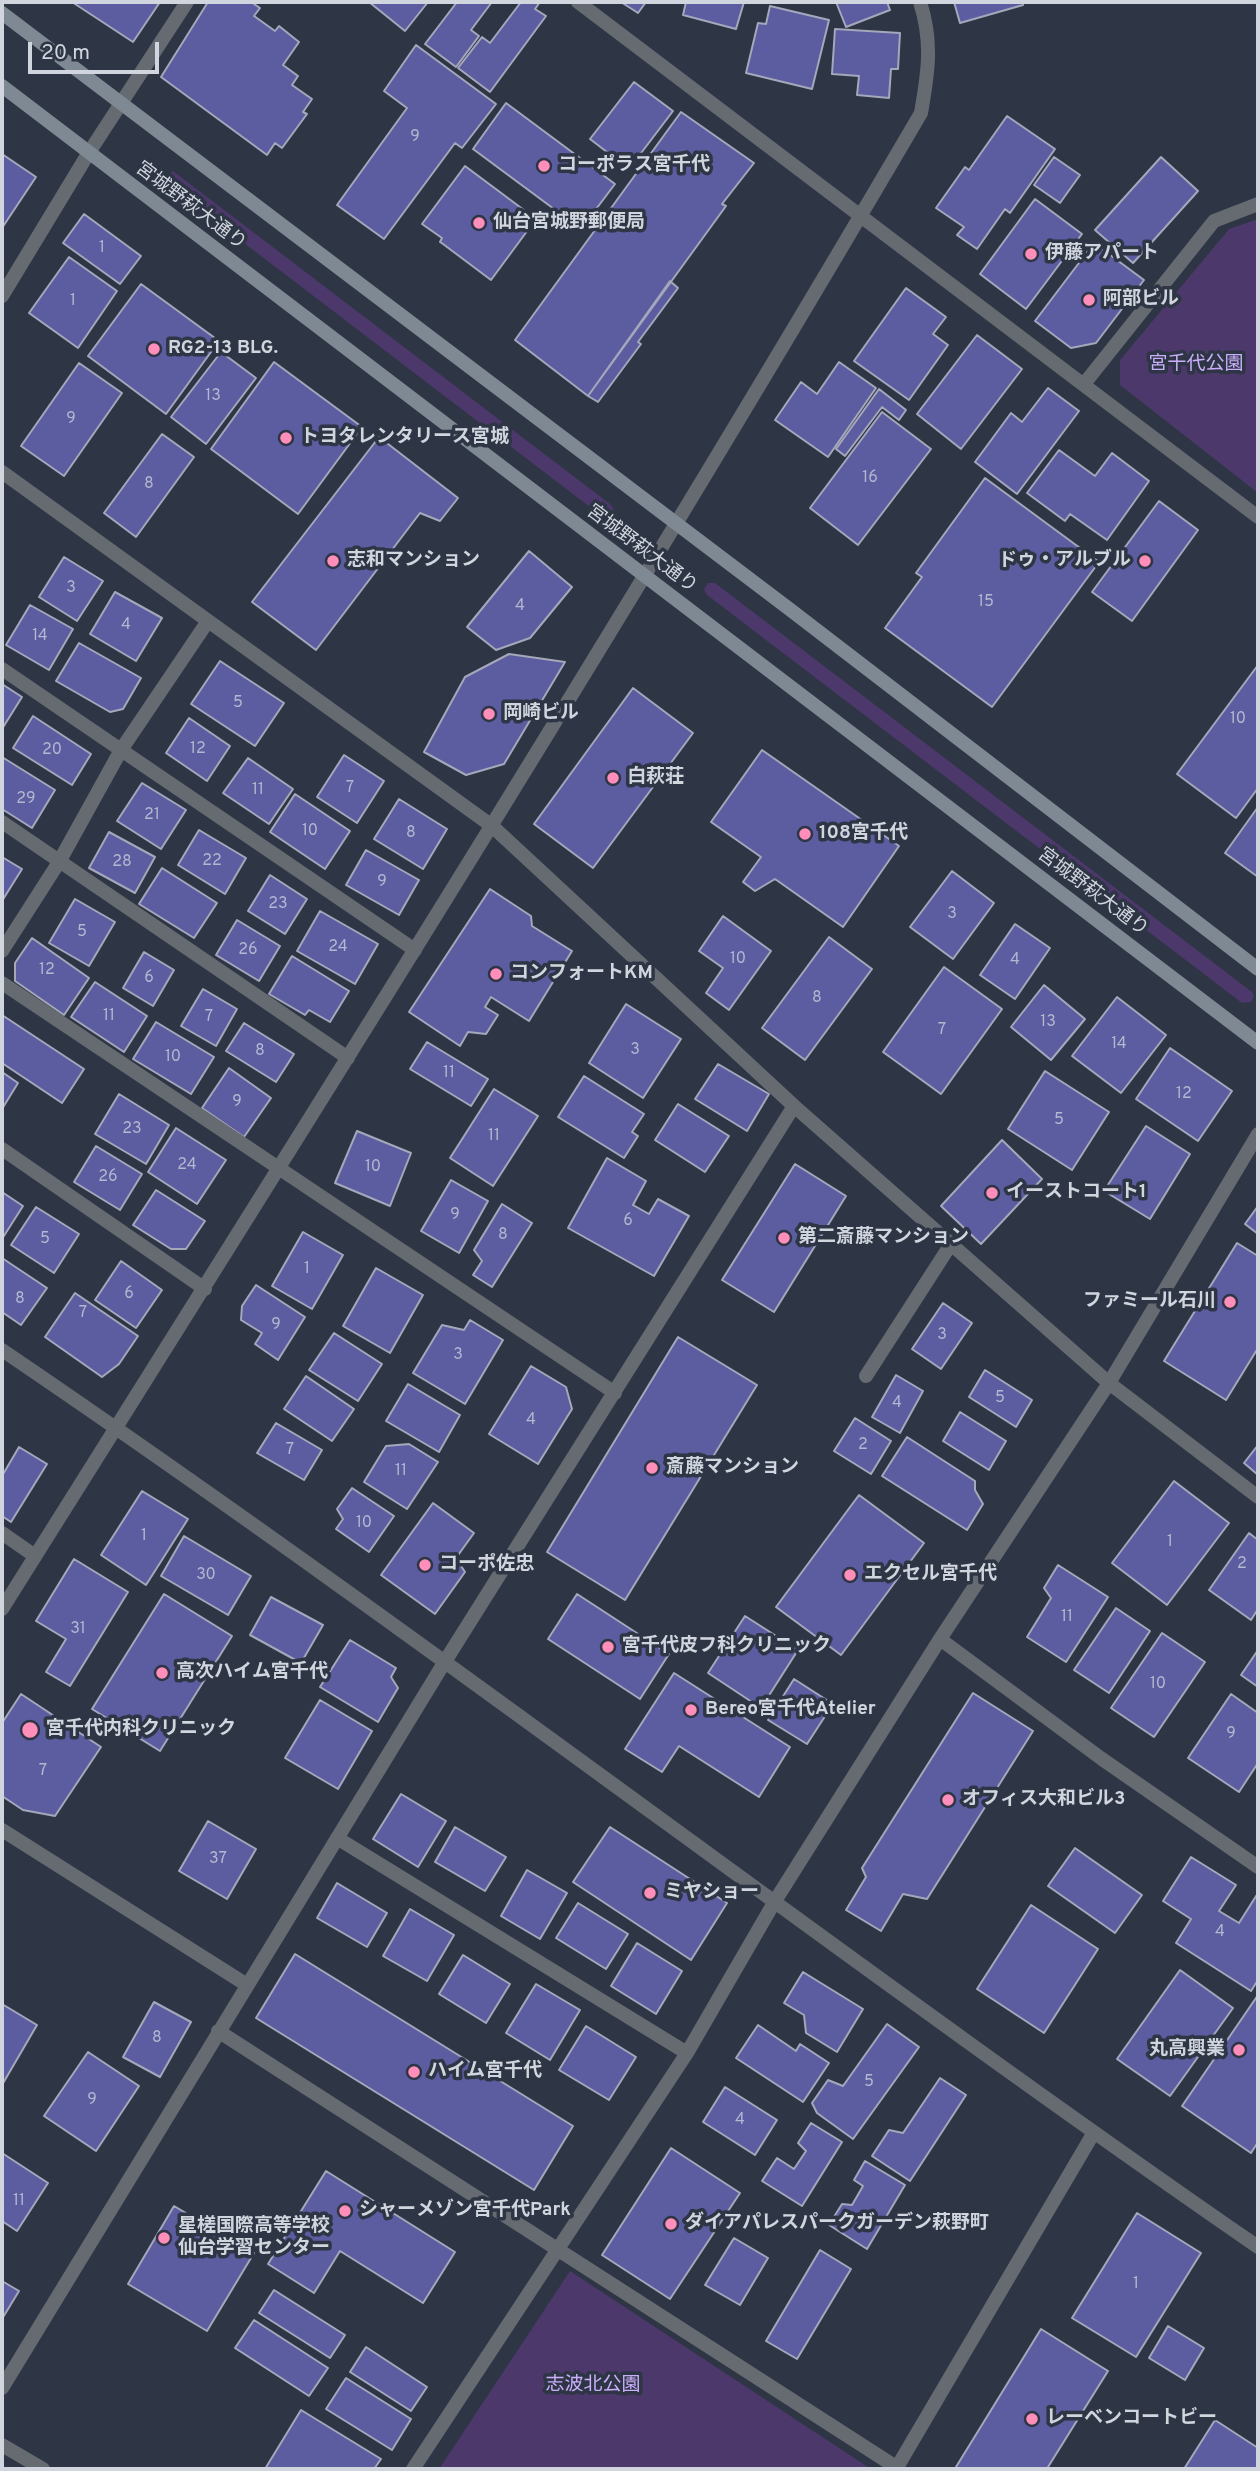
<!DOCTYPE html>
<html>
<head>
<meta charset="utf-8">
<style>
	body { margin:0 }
	#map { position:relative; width:1260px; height:2471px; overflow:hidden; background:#2e3544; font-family:Overpass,sans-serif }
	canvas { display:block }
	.frame { position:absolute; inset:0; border:4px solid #d0d5de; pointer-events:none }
	.scale { position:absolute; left:28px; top:42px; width:131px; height:32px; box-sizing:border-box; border:4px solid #d0d5de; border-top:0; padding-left:9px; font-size:21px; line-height:24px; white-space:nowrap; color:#d0d5de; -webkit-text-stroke:5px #2e3544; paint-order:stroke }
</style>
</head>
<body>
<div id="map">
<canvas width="1260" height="2471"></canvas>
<div class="frame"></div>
<div class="scale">20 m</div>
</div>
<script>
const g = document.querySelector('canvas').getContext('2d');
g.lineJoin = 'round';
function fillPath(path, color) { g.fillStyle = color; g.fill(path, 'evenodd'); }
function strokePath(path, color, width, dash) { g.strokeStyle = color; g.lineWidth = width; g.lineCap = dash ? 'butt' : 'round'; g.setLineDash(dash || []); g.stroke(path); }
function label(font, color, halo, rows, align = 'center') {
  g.font = font + ' Overpass,"Noto Sans JP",sans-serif'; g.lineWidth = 7; g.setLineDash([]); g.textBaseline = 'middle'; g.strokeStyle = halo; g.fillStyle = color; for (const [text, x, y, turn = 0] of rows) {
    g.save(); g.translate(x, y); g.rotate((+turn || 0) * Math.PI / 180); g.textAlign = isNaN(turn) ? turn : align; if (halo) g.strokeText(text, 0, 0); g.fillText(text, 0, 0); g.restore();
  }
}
const green = new Path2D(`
	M173,171L610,504L614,510L610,518L603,517L168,185L166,176Z
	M1258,219V493L1120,385V360L1229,229Z
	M708,583H715L1252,992L1254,996L1251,1002L1242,1003L707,595L704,589Z
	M570,2271L871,2469H439Z`);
const building = new Path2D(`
	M72,2H160L133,42Z
	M208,2H251L260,8L254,16L275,31L279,26L299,42L283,65L298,76L292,85L312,99L303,112L307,114L282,148L275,143L267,155L161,77Z
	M369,2H428L405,31Z
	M457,2H492L471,30L479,36L456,67L425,44Z
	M521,2H540L535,9L546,16L490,92L458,68L482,37L490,43Z
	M621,2H646L638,13Z
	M686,2H744L736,29L683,15Z
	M836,2H887L890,10L846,27Z
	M954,2H1022L1023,5L960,23Z
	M770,6L829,20L812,89L746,73L758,23L766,24Z
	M835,29L900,33L898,69H891L889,98L857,95L859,76L832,74Z
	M416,45L496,104L462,148L455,143L384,239L337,205L407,108L384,91Z
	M634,82L673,111L629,169L590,139Z
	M506,103L615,184L581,229L473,149Z
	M681,112L754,163L722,204L726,206L588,396L515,340Z
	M1007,116L1055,149L1010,213L1005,209L977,249L957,235L964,227L936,208L965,167L969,170Z
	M2,154L36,177L2,228Z
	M1054,157L1080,175L1060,203L1034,185Z
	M1161,157L1198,191L1133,263L1095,230Z
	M465,166L536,219L491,280L443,244L440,242L442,238L422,224Z
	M1035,199L1082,234L1026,309L980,274Z
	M84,214L141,256L120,284L63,243Z
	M1094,243L1144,280L1096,343L1071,348L1035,321Z
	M69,257L117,291L78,348L29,313Z
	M670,281L678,288L638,342L641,344L598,402L588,396Z
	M141,284L219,341L166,414L88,356Z
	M906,288L946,317L933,334L948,345L909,400L854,361Z
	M977,335L1022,369L961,449L917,414Z
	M221,352L256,378L206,444L171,417Z
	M274,362L362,427L298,514L211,449Z
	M839,362L876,388L828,457L775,420L801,382L817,394Z
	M79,363L122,393L64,476L21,446Z
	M1048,388L1079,411L1017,494L975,462L1011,413L1022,422Z
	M879,389L906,410L899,420L882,407L845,456L836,449Z
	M882,412L931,449L858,545L810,508Z
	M162,434L194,457L136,537L104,513Z
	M379,437L458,498L440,521L420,513L316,650L252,602Z
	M1059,450L1095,476L1112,453L1149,481L1107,540L1070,514L1065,521L1027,493Z
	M985,478L1099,562L992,707L885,628L922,577L916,573Z
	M1159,501L1198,530L1132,621L1092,592Z
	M529,551L572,587L530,638L496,650L467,627Z
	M64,557L103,581L77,621L39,597Z
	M115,592L162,618L136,661L90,634Z
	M30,605L73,629L49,670L6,645Z
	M79,643L141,678L123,709L110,712L56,681Z
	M509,654L565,662L504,764L466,775L424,752L465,677Z
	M220,661L284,703L255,746L191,704Z
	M1258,665V788L1236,818L1177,774Z
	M2,684L22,697L2,729Z
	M633,688L693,733L593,868L534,824Z
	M33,716L91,754L72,785L13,748Z
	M189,718L230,746L207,781L166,753Z
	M762,750L899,846L843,927L775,879L755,891L743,882L761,857L711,822Z
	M344,755L384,781L357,823L317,797Z
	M2,757L55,790L32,828L2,809Z
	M248,758L293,789L269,824L223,793Z
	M142,783L186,810L161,849L117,821Z
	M295,794L350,831L325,869L270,832Z
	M399,799L447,829L423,869L374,839Z
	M1258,807V877L1225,853Z
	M199,830L246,858L225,894L178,865Z
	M109,832L155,857L135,893L89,868Z
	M366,850L419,880L399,915L346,885Z
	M2,857L22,869L2,901Z
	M162,868L217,903L194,938L139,904Z
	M952,871L994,903L953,959L910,927Z
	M270,875L307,899L285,934L248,911Z
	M490,889L531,916L532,926L572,951L529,1021L491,997L485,1007L498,1015L486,1034L468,1032L460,1046L409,1012Z
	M75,899L115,922L89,966L49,943Z
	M320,911L378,944L355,984L297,951Z
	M723,916L771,951L729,1010L706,993L723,968L699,951Z
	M237,920L280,946L259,981L216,955Z
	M1015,924L1050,948L1015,999L980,975Z
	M829,937L872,969L805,1060L762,1028Z
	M32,938L89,978L64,1015L15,981V963Z
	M144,952L174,970L153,1006L123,988Z
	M292,956L349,991L330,1022L309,1010L305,1015L269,994Z
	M944,967L1002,1009L941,1094L883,1052Z
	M95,982L147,1016L124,1052L71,1017Z
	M1044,985L1085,1019L1051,1060L1011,1027Z
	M203,989L237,1009L216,1046L181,1026Z
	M1117,997L1166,1035L1121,1093L1072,1056Z
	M626,1004L681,1039L643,1098L589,1063Z
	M2,1015L84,1069L62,1103L2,1063Z
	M156,1022L214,1057L191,1094L133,1059Z
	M244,1023L294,1054L276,1082L226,1051Z
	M427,1042L488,1079L471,1106L410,1069Z
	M1170,1048L1232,1091L1198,1141L1136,1099Z
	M718,1064L769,1094L747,1131L695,1099Z
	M229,1068L271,1098L244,1137L202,1108Z
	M1045,1071L1109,1112L1072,1170L1008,1129Z
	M2,1072L18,1083L2,1109Z
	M584,1076L644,1114L632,1132L638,1136L624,1158L558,1117Z
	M494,1089L538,1116L493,1186L450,1158Z
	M119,1094L169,1125L146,1164L95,1134Z
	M678,1104L729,1136L705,1172L655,1140Z
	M1146,1126L1190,1154L1150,1219L1104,1191Z
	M176,1128L226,1160L197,1204L148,1172Z
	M357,1131L411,1153L390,1206L335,1183Z
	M1002,1140L1042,1179L981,1244L941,1206Z
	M96,1146L142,1174L120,1210L74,1182Z
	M607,1158L646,1181L633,1205L649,1214L658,1199L689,1216L654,1276L568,1228Z
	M795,1164L846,1196L774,1312L722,1280Z
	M451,1180L488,1201L459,1253L421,1231Z
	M156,1190L205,1221L186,1249H171L133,1225Z
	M2,1192L23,1206L2,1239Z
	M502,1204L532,1223L492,1287L473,1275L482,1261L474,1250Z
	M1258,1206V1234L1245,1224Z
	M36,1207L79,1234L54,1273L11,1245Z
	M303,1232L343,1255L312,1309L272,1286Z
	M1237,1243L1258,1256V1348L1226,1400L1164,1361Z
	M2,1258L47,1288L21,1325L2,1312Z
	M121,1261L162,1290L136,1328L95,1300Z
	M376,1268L423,1295L390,1353L343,1326Z
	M256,1285L305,1317L278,1360L255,1344L262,1333L241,1320L242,1306Z
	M75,1293L138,1336L119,1364L102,1377L45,1337Z
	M943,1303L972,1323L941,1369L912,1349Z
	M470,1320L503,1340L465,1404L413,1373L442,1325L464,1330Z
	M334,1333L382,1364L358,1401L309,1370Z
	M678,1337L757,1385L625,1600L547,1552Z
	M531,1366L566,1387L572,1409L538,1464L489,1434Z
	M985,1370L1032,1400L1016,1427L969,1397Z
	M896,1375L923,1391L900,1433L872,1417Z
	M306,1376L354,1409L332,1441L284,1409Z
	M408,1384L460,1415L439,1452L386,1421Z
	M960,1412L1006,1441L989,1470L943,1441Z
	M855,1418L891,1441L871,1474L834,1451Z
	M276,1423L322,1450L304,1480L257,1453Z
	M907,1437L975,1481V1490L983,1504L967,1530L882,1476Z
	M409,1444L438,1462L407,1509L364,1482L386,1446Z
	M1258,1445V1475L1244,1463Z
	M19,1447L47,1464L11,1522L2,1516V1476Z
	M1174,1481L1229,1523L1167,1605L1112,1563Z
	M352,1488L394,1516L369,1552L336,1529L343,1519L337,1509Z
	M142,1491L188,1519L146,1585L101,1555Z
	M859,1495L924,1543L841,1655L776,1607Z
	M433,1503L474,1533L456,1558L465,1572L435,1614L381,1575Z
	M1249,1533L1258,1540V1609L1251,1620L1209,1590Z
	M184,1536L251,1576L228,1615L161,1576Z
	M74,1559L128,1592L70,1686L46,1672L66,1639L36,1621Z
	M1058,1565L1108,1597L1066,1662L1027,1637L1051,1598L1044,1588Z
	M164,1594L232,1636L160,1751L92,1709Z
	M577,1594L669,1654L640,1699L548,1639Z
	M271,1597L323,1625L301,1663L250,1635Z
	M1116,1608L1150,1631L1109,1693L1074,1670Z
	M745,1616L798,1650L761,1708L708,1673Z
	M1162,1633L1205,1662L1154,1737L1111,1708Z
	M350,1640L396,1668L391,1677L398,1688L378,1722L320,1687Z
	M1258,1650V1687L1241,1675Z
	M674,1673L790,1747L759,1797L679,1746L662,1772L625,1749Z
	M794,1679L833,1704L807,1744L768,1720Z
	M973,1693L1033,1731L927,1899L903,1894L881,1931L846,1910L866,1877L862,1868Z
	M21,1694L101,1747L55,1816L23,1810L2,1796V1723Z
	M1231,1694L1258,1713V1763L1239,1792L1188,1758Z
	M320,1700L372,1731L338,1789L285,1758Z
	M401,1794L446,1821L418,1867L373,1839Z
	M208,1821L256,1849L227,1899L179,1871Z
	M455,1827L506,1857L485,1891L435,1862Z
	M610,1827L727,1903L691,1960L573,1882Z
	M1075,1848L1142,1895L1115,1933L1048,1886Z
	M1191,1857L1236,1885L1219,1911L1239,1923L1258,1893V1980L1251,1991L1176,1943L1191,1919L1163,1901Z
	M527,1870L567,1893L540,1939L501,1916Z
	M337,1883L387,1913L367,1947L317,1918Z
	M578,1903L628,1934L606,1969L556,1938Z
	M1031,1905L1098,1949L1044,2033L977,1989Z
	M410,1909L454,1935L427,1981L383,1956Z
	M637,1943L682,1971L656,2014L611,1986Z
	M295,1954L573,2126L534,2190L256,2018Z
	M463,1955L510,1984L486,2023L439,1994Z
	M1180,1970L1233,2008L1170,2096L1117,2059Z
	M803,1972L863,2009L837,2052L806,2033L804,2015L784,2003Z
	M536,1984L580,2010L550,2060L506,2033Z
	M1258,1995V2142L1251,2153L1182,2106Z
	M154,2002L191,2022L160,2077L123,2057Z
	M2,2004L37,2025L2,2085Z
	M887,2024L919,2047L853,2139L817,2113L812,2103L828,2080L843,2086Z
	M758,2025L796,2051L800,2044L829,2063L803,2102L736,2058Z
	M586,2026L636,2057L609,2100L559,2070Z
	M88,2052L139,2086L96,2151L44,2116Z
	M940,2078L966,2095L910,2181L872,2156L889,2130L903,2133Z
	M725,2087L777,2120L755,2155L703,2122Z
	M811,2123L842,2142L802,2206L762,2181L777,2158L794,2169L806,2151L798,2143Z
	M671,2148L740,2193L670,2299L602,2255Z
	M2,2153L48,2183L17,2231L2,2221Z
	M865,2161L905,2185L867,2249L829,2225L842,2204L852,2205L863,2186L854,2180Z
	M326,2171L455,2252L423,2303L340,2251L314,2293L268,2264Z
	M174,2206L254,2253L207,2331L128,2284Z
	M1137,2213L1201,2253L1136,2357L1072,2318Z
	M734,2238L768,2258L740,2305L705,2285Z
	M820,2250L851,2269L797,2359L766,2341Z
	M2,2281L19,2291L2,2319Z
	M274,2290L345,2335L330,2358L259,2313Z
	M254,2320L328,2368L309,2396L235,2348Z
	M1168,2326L1204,2348L1185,2380L1149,2358Z
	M1041,2329L1108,2371L1048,2467L1051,2469H960L956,2467Z
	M366,2347L427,2387L411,2411L350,2372Z
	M346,2378L411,2419L392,2450L326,2409Z
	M301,2410L381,2459L374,2469H265Z
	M1215,2420L1258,2448V2469H1184Z`);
const lane = new Path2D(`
	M866,1376L951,1244
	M2,1830L247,1985`);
const street = new Path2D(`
	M578,2L1258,517
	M2,296L88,154L187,2
	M1084,384L1214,221L1258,204
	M2,472L492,826L794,1106L1109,1383L1258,1497
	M2,669L415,950
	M2,822L348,1058
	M2,951L59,862L121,750L208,621
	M2,983L615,1393
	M2,1149L205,1289
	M2,1350C428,1639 835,1955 1258,2247
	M2,1533L35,1556
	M2,1609C314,1113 625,618 921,113C928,73 933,42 920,2
	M940,1639L1102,1759L1258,1867
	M337,1838L687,2053
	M218,2031L899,2469
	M2,2388L444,1663L794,1106
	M2,2445L43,2469
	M413,2469L687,2053L775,1901L940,1639L1109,1383L1258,1134
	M896,2469L1093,2134`);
const secondary = new Path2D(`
	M2,13L788,608L1258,969
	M2,86L1258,1043`);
const markers = [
	[544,166,7,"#ff8ebb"],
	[479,223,7,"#ff8ebb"],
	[1031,254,7,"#ff8ebb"],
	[1089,300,7,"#ff8ebb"],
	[154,349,7,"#ff8ebb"],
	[286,438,7,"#ff8ebb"],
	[333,561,7,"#ff8ebb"],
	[1145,561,7,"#ff8ebb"],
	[489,714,7,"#ff8ebb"],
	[613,778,7,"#ff8ebb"],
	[805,834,7,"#ff8ebb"],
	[496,974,7,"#ff8ebb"],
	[992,1193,7,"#ff8ebb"],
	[784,1238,7,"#ff8ebb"],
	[1230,1302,7,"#ff8ebb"],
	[652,1468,7,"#ff8ebb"],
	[425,1565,7,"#ff8ebb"],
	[850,1575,7,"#ff8ebb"],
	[608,1647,7,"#ff8ebb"],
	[162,1673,7,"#ff8ebb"],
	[691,1710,7,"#ff8ebb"],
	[30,1730,9,"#ff8ebb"],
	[948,1800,7,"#ff8ebb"],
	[650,1893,7,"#ff8ebb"],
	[1239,2050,7,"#ff8ebb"],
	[414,2072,7,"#ff8ebb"],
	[345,2211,7,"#ff8ebb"],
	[671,2224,7,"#ff8ebb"],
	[164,2238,7,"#ff8ebb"],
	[1032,2419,7,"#ff8ebb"]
];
const numberNames = [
	["9",415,138],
	["1",102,249],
	["1",73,302],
	["13",213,397],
	["9",71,420],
	["16",870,479],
	["8",149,485],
	["3",71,589],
	["15",986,603],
	["4",520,607],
	["4",126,626],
	["14",40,637],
	["5",238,704],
	["10",1238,720],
	["12",198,750],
	["20",52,751],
	["7",350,789],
	["11",258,791],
	["29",26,800],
	["21",152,816],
	["10",310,832],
	["8",411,834],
	["22",212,862],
	["28",122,863],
	["9",382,883],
	["23",278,905],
	["3",952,915],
	["5",82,933],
	["24",338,948],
	["26",248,951],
	["10",738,960],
	["4",1015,961],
	["12",47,971],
	["6",149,979],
	["8",817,999],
	["11",109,1017],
	["7",209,1018],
	["13",1048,1023],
	["7",942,1031],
	["14",1119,1045],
	["3",635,1051],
	["8",260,1052],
	["10",173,1058],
	["11",449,1074],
	["12",1184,1095],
	["9",237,1103],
	["5",1059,1121],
	["23",132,1130],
	["11",494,1137],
	["24",187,1166],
	["10",373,1168],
	["26",108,1178],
	["9",455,1216],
	["6",628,1222],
	["8",503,1236],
	["5",45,1240],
	["1",307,1270],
	["6",129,1295],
	["8",20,1300],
	["7",83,1314],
	["9",276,1326],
	["3",942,1336],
	["3",458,1356],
	["5",1000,1399],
	["4",897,1404],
	["4",531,1421],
	["2",863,1446],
	["7",290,1451],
	["11",401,1472],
	["10",364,1524],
	["1",144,1537],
	["1",1170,1543],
	["2",1242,1565],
	["30",206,1576],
	["11",1067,1618],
	["31",78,1630],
	["10",1158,1685],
	["9",1231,1735],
	["7",43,1772],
	["37",218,1860],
	["4",1220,1933],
	["8",157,2039],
	["5",869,2083],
	["9",92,2101],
	["4",740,2121],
	["11",19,2202],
	["1",1136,2285]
];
const poiNames = [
	["コーポラス宮千代",558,166],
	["仙台宮城野郵便局",493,223],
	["伊藤アパート",1045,254],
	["阿部ビル",1103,300],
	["RG2-13 BLG.",168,349],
	["トヨタレンタリース宮城",300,438],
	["志和マンション",347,561],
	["ドゥ・アルブル",1131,561,"right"],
	["岡崎ビル",503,714],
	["白萩荘",627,778],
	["108宮千代",819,834],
	["コンフォートKM",510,974],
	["イーストコート1",1006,1193],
	["第二斎藤マンション",798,1238],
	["ファミール石川",1216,1302,"right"],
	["斎藤マンション",666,1468],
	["コーポ佐忠",439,1565],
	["エクセル宮千代",864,1575],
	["宮千代皮フ科クリニック",622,1647],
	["高次ハイム宮千代",176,1673],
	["Bereo宮千代Atelier",705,1710],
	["宮千代内科クリニック",46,1730],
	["オフィス大和ビル3",962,1800],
	["ミヤショー",664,1893],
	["丸高興業",1225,2050,"right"],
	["ハイム宮千代",428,2072],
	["シャーメゾン宮千代Park",359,2211],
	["ダイアパレスパークガーデン萩野町",685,2224],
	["星槎国際高等学校",178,2227],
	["仙台学習センター",178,2249],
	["レーベンコートビー",1046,2419]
];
const streetNames = [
	["宮城野萩大通り",190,207,37],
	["宮城野萩大通り",641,550,37],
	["宮城野萩大通り",1092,893,37]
];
const parkNames = [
	["宮千代公園",1196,365],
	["志波北公園",593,2386]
];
fillPath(green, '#4c386b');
fillPath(building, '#5c5ca1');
strokePath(building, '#a5a7bb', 2);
strokePath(lane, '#656b71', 14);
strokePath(street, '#656b71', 14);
strokePath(secondary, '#7e8993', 14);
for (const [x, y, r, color] of markers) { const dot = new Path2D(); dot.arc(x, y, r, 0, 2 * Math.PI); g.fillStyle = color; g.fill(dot); strokePath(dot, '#2e3544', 2.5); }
label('16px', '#b3b7cf', null, numberNames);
label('bold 19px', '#d0d5de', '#2e3544', poiNames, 'left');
label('19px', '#d0d5de', '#2e3544', streetNames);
label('19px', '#caaffc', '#2e3544', parkNames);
</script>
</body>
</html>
